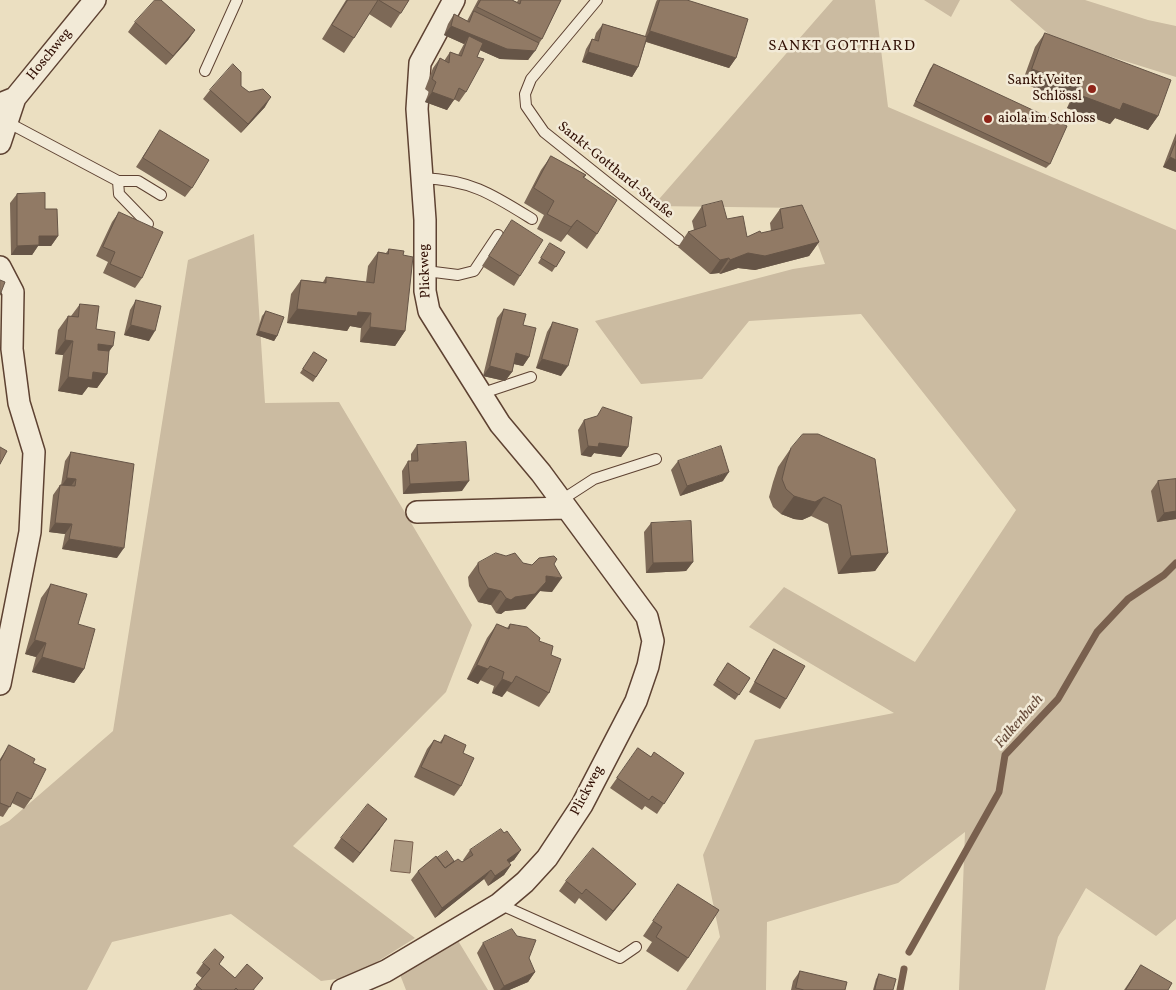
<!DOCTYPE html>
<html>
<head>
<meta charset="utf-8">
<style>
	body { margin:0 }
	canvas { display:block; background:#ebdfc1 }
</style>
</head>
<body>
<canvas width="1176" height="990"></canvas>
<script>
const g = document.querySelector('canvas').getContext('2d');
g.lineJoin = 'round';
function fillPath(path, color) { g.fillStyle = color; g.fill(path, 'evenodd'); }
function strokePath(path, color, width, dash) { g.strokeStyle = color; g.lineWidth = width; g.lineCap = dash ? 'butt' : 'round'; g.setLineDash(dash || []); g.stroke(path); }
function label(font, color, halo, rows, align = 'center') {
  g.font = font + ' Vollkorn,serif'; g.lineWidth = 5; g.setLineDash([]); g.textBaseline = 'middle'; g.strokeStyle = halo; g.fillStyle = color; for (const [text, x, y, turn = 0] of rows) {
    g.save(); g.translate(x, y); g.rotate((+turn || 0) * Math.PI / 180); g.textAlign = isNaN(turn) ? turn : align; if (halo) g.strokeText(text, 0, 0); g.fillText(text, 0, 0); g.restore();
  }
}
const green = new Path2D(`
	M833,0H875L888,107L1176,230V919L1156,936L1086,888L1058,937L1045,990H959L965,832L898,883L767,922L766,990H686L720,937L703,855L755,740L894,713L749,627L784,587L915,662L1016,510L861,314L749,321L702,379L641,384L595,321L793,269L825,264L804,208L653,206Z
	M924,0H960L951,17Z
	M1010,0H1085L1148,20L1176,26V77L1054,39Z
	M254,234L265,403L339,402L472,625L446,692L293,846L415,938L353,977L321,981L231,914L112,942L87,990H0V826L9,821L113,731L188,260Z
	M457,939L488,990H406L399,972Z`);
const water = new Path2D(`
	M395,840L413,842L410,873L391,871Z`);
const stream = new Path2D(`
	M909,952L999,792L1005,755L1058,699L1097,632L1128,599L1164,575L1176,563
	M900,990L904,969`);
const service = new Path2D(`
	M597,0L531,79L525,94L526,106L544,132L679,240
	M205,71L237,0
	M7,122L118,181H138L161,195
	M422,178C471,180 492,194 532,219
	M118,181L119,194L148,224
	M426,271L458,275L474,271L498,235
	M480,394L531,377
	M560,501L594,479L656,459
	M499,904L620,958L636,947`);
const minor = new Path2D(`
	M0,104L15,98L95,0
	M0,143L15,98
	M0,267L13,292L12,349L19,403L34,452L30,532L0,684
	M417,512L565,508
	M342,990L386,971L499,904L525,882L547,858L582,805L636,701L648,666L653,641L647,617L541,473L500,424L429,311L425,291V220L417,109L420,63L454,0`);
const wall = new Path2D(`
	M346,0H409L391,28L369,14L354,38L344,53L322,39Z
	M478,0H512L517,2L518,0H561L542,39L528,60L500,59L480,50L477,57L466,92L459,102L454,99L447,110L425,102L429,92L425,89L433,68L440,58L444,61L450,52L458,55L464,44L444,35L448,24L454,14L467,21Z
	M657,0H687L736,58L729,68L646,42L638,67L632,77L582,62L586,49L592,39L594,40L596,33L603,24L645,36L656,2Z
	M135,22L195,30L188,40L166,65L128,32Z
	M1045,33L1158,116L1148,130L1115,118L1110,124L1067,108L1070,101L1022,83L1035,47Z
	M934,64L1050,164L1046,168L913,106L930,69Z
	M241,86L265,107L241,133L203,99L210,90Z
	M160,130L192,188L185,197L136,167Z
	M1176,133V172L1163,167Z
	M551,156L586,175L584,178L597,234L587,249L567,234L561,242L537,229L544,215L524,203L541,170Z
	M17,194L45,209L58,236L51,246H38L32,255H11L10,203Z
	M702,206L727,219L747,237L771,231L770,223L780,209L819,242L809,256L755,270L738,268L720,274L719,273L710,274L678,247L688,232L694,230L692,221Z
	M119,212L142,278L135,288L103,273L108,262L96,256L112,222Z
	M512,220L520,276L514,286L482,266Z
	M547,248L565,252L552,272L538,263Z
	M389,249L403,255L405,331L395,346L360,342L361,328L350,326L347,331L287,323L291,294L301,280L323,282L326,277L366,282L368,266L378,252L386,253Z
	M136,300L149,341L124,335L130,310Z
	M80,304L96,329L113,346L109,351L107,374L97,388L88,387L82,395L58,391L63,355L55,354L58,330L68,316H71Z
	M504,309L523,325L529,357L523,366L514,364L512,372L505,381L483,376L497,318Z
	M266,311L277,336L274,341L256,335L262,316Z
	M553,322L561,376L536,368L547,332Z
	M314,352L327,360L313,382L300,373Z
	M584,420L628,447L621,457L594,453L591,457L581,455L578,430Z
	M417,445L462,491L403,494L402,471L408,461H411V454Z
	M791,448L888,553L875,571L838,574L828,524L811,516L802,520L794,519L781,514L773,507L769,497L773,482L778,467Z
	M71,452L117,558L62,549L65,534L49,532L53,495L60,485H61L65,461Z
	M678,461L723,481L680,496L671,470Z
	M1176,479V519L1157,522L1151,491L1158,481Z
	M651,523L693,562L686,571L646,573L644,532Z
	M478,563H523L532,565L554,564L552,592L540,591L525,609L505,611L501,614L496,613L491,605L478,602L469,586L468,577Z
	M51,584L78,624L84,669L74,683L32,672L36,657L25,654L41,598Z
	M497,624L507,628L510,624L539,641L551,655L549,693L539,707L507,691L502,697L492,693L494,686L480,680L478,684L467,679L487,638Z
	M774,649L786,699L780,709L749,692L767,659Z
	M728,663L750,678L735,700L713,685Z
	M445,735L463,753L461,786L454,796L414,777L427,749L434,740L440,742Z
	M9,745L33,763L31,799L24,809L12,803L3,817L0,816V759Z
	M638,748L651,757L684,773L657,814L645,806L642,810L610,788Z
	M380,829L353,863L334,848L341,838Z
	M504,833L521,850L514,860L509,863L511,865L504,875L488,886L484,879L435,918L411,880L418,871L437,858L462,862L464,861L463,860L470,850Z
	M566,881L629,893L606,921L579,898L575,904L559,891Z
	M678,884L688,958L678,972L646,951L652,942L643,936Z
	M483,943L535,972L528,982L509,990H494L477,953Z
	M224,957L219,964L235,978L255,990H193L202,978L196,973L203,963Z
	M1141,965L1168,990H1124Z
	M800,971L845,990H791L793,981Z
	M879,974L893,990H873L876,979Z`);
const shadedWall = new Path2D(`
	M451,26L535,51L528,60L500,59L466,44L469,36L464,44L444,35Z
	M195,30L188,40L166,65L173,56Z
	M650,31L736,58L729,68L644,41Z
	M588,52L638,67L632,77L582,62Z
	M1032,69L1080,87L1070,101L1022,83Z
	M432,92L454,100L447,110L425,102Z
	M1077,94L1123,103L1158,116L1148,130L1115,118L1110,124L1067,108Z
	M271,97L265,107L241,133L248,124Z
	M1170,157L1176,160V172L1163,167Z
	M577,220L567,234L561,242L571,227Z
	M39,236H58L51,246H38L32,255H11L17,246Z
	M819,242L809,256L755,270L738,268L720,274L730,260L748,253Z
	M729,258L719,273L710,274L720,260Z
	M297,309L358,312L371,313L361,328L350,326L347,331L287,323Z
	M131,325L155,331L149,341L124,335Z
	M370,327L405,331L395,346L360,342Z
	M259,331L277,336L274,341L256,335Z
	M65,340L73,341L63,355L55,354Z
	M98,344L113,346L103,360L88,358Z
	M516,353L529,357L523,366L509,363Z
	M542,359L568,366L561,376L536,368Z
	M490,366L512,372L505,381L483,376Z
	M93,372L107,374L97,388L88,387L82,395L58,391L68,377Z
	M599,443L628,447L621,457L594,453L591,457L581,455L588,446Z
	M729,472L723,481L680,496L687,486Z
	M67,478L76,479L69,489L60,488Z
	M469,481L462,491L403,494L410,484Z
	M794,496L824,497L811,516L802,520L794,519L781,514Z
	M1176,511V519L1157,522L1164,513Z
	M55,523L72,524L65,534L49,532Z
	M69,539L124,548L117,558L62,549Z
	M888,553L875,571L838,574L851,556Z
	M693,562L686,571L646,573L653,563Z
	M546,576L562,578L552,592L540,591L525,609L505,611L501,614L496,613L506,598L515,597Z
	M488,588L501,591L491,605L478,602Z
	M35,640L46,643L36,657L25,654Z
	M42,657L84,669L74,683L32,672Z
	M477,665L488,669L478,684L467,679Z
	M502,679L512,683L502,697L492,693Z
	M387,819L380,829L353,863L360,853Z
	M521,850L514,860L500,869L507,860Z
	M511,865L504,875L488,886L495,876Z
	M491,870L484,879L435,918L442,908Z
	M636,884L629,893L606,921L613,911Z
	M535,972L528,982L509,990H500L504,986Z`);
const building = new Path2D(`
	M155,0H161L195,30L173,56L135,22Z
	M348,0H378L354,38L332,25Z
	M379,0H409L401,13Z
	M481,0H512L520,4L521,0H561L542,39L477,7Z
	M660,0H687L748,19L736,58L650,31Z
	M474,11L539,43L535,51L507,49L451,26L454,14L469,22Z
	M603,24L647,37L638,67L588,52L592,39L598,41Z
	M1045,33L1171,80L1158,116L1123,103L1120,110L1077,94L1080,87L1032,69Z
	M469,36L483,43L477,57L484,59L466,92L459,88L454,100L432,92L436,82L432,79L440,58L449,63L450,52L461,56Z
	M233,64L241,72V86L249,92L263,89L271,97L248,124L210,90Z
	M934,64L1067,126L1050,164L916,101Z
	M160,130L209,160L192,188L143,158Z
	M1176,141V160L1170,157Z
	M551,156L586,175L583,177L617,200L597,234L577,220L571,227L547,214L554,201L534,188Z
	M45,193V209H57L58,236H39V245L17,246V194Z
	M722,201L727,219L743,216L747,237L760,231L761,233L783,228L780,209L802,205L819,242L765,256L748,253L730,260L729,258L720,260L688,232L706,226L702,206Z
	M119,212L163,232L142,278L110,264L115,252L103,247Z
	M512,220L543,240L520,276L489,256Z
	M550,243L565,252L556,267L541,258Z
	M389,249L404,251L403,255L413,257L405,331L370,327L371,313L358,312L357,316L297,309L301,280L326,283V277L374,283L378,252L388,254Z
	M0,280L5,282L0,295Z
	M136,300L161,306L155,331L131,325Z
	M80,304L99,306L96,329L115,332L113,346L98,344V350L109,351L107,374L93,372L92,380L68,377L73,341L65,340L68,316L78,317Z
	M504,309L526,314L523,325L536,328L529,357L516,353L512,372L490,366Z
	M266,311L284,317L277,336L259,331Z
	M553,322L578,329L568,366L542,359Z
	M314,352L327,360L316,377L303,369Z
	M603,407L632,417L628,447L599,443L598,447L588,446L584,420L597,416Z
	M803,434H818L875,459L888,553L851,556L841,505L824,497L815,502L807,500L794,496L786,489L782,479L786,463L791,448Z
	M466,442L469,481L410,484L408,461H418L417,445Z
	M721,446L729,472L687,486L678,461Z
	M0,447L7,451L0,464Z
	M71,452L134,464L124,548L69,539L72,524L55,523L60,485L75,486L76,479L67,478Z
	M1176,479V511L1164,513L1158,481Z
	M691,521L693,562L653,563L651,523Z
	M496,553L506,556L515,553L523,563L532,565L539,558L554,556L557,559L554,564L562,578L546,576V582L535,594L515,597L511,600L506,598L501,591L488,588L479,572L478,563Z
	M51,584L87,594L78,624L95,629L84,669L42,657L46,643L35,640Z
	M497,624L509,629L510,624L527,627L540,638L539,641L553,646L551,655L561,659L549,693L516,676L512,683L502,679L504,672L490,666L488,669L477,665Z
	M774,649L805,666L786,699L755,682Z
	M728,663L750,678L739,695L717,680Z
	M445,735L466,745L463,753L474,758L461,786L421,767L434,740L441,743Z
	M9,745L35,759L33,763L46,769L31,799L17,792L10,807L0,803V762Z
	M638,748L651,757L654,752L684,773L664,804L652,796L649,800L617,778Z
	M368,804L387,819L360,853L341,838Z
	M501,829L504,833L507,831L521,850L507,860L511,865L495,876L491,870L442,908L418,871L436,856L445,868L458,859L462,862L473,855L470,850Z
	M593,848L636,884L613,911L586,889L582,894L566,881Z
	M447,851L454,861L445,868L437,858Z
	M678,884L719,910L688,958L656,937L662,927L653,921Z
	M512,929L517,936L536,940L529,958L535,972L504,986L483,943Z
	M215,949L224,957L219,964L235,978L247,964L263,978L253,990H238L236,988L234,990H202L196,985L210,969L203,963Z
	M1141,965L1172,983L1168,990H1126Z
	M800,971L847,982L845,990H804L796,988Z
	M879,974L896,979L893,990H875Z`);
const markers = [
	[1092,89,5,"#8f2418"],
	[988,119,5,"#8f2418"]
];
const streetNames = [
	["Hoschweg",50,55,-51],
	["Sankt-Gotthard-Straße",615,171,39],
	["Plickweg",426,271,-92],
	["Plickweg",588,791,-62]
];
const poiNames = [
	["Sankt Veiter",1082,81],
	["Schlössl",1082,97],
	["aiola im Schloss",998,119,"left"]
];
const neighbourhoodNames = [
	["SANKT GOTTHARD",842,47]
];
const waterNames = [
	["Falkenbach",1020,722,-49]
];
fillPath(green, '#cbbba1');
fillPath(water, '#ab9880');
strokePath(water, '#79604e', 1);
strokePath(stream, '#79604e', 7);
strokePath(service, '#5e4232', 12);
strokePath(minor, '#5e4232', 24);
strokePath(service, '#f2ead7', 10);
strokePath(minor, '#f2ead7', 21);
fillPath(wall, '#7d6957');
fillPath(shadedWall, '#665547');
fillPath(building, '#917a65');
strokePath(building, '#665547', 1);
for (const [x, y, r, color] of markers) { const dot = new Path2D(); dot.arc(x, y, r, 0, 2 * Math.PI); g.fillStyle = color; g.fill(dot); strokePath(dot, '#f2ead7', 2); }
label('14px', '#2f0d02', '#f2ead7', streetNames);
label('14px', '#2f0d02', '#f2ead7', poiNames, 'right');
g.letterSpacing = '1px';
label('15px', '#2f0d02', '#f2ead7', neighbourhoodNames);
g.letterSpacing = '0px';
label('italic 15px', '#674c3b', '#f2ead7', waterNames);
</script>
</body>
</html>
